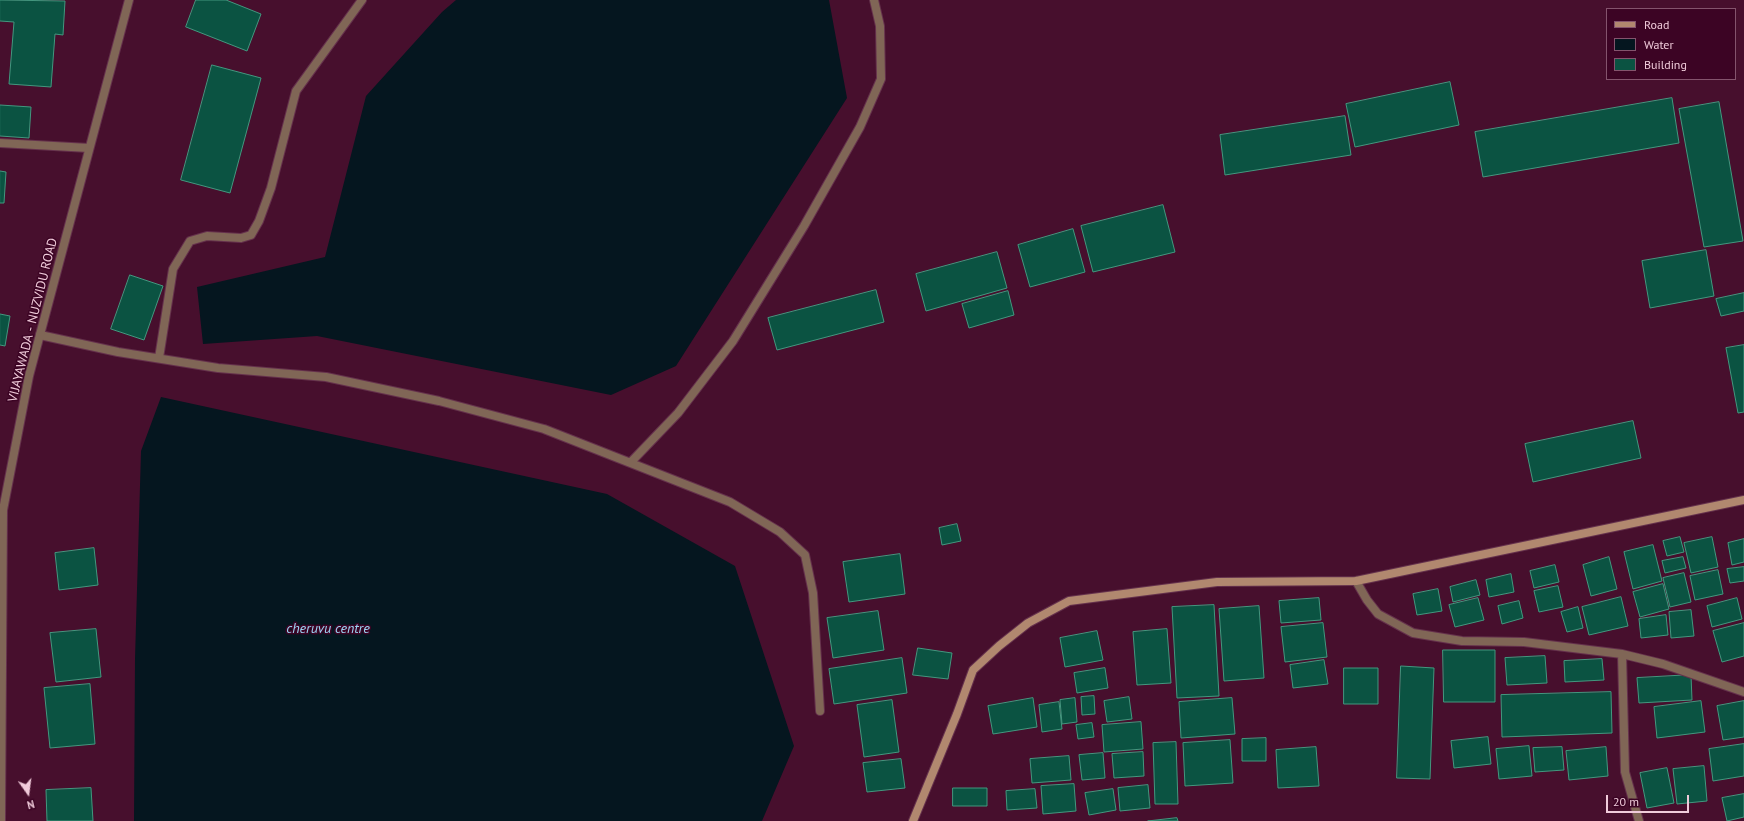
<!DOCTYPE html>
<html>
<head>
<meta charset="utf-8">
<style>
	body { margin:0 }
	#map { position:relative; width:1744px; height:821px; overflow:hidden; background:#470f2d; font-family:"PT Sans",sans-serif }
	canvas { display:block }
	.legend { position:absolute; left:1606px; top:8px; width:130px; height:72px; box-sizing:border-box; background:#3c0424; border:1px solid #84546d; margin:0; padding:5px 7px; list-style:none; font-size:12px; color:#f0cbda }
	.legend li { display:flex; align-items:center; gap:8px; height:20px }
	.legend b { width:20px; border:1px solid #84546d }
	.north { position:absolute; left:8px; top:773px; width:40px; height:40px; -webkit-text-stroke:3px #3c0424; paint-order:stroke; rotate:166deg; font-size:11px; font-weight:700; line-height:16px; text-align:center; color:#f0cbda }
	.north::after { content:''; display:block; margin:auto; width:14px; height:18px; background:#f0cbda; clip-path:polygon(50% 0,100% 100%,50% 72%,0 100%) }
	.scale { position:absolute; left:1606px; top:795px; width:83px; height:18px; box-sizing:border-box; border:2px solid #f0cbda; border-top:0; padding-left:5px; font-size:12px; line-height:14px; white-space:nowrap; color:#f0cbda; -webkit-text-stroke:3px #3c0424; paint-order:stroke }
</style>
</head>
<body>
<div id="map">
<canvas width="1744" height="821"></canvas>
<ul class="legend">
<li><b style="height:5px;background:#b1886f"></b>Road</li>
<li><b style="height:11px;background:#05161f"></b>Water</li>
<li><b style="height:11px;background:#0b5342"></b>Building</li>
</ul>
<div class="north">N</div>
<div class="scale">20 m</div>
</div>
<script>
const g = document.querySelector('canvas').getContext('2d');
g.lineJoin = 'round';
function fillPath(path, color) { g.fillStyle = color; g.fill(path, 'evenodd'); }
function strokePath(path, color, width, dash) { g.strokeStyle = color; g.lineWidth = width; g.lineCap = dash ? 'butt' : 'round'; g.setLineDash(dash || []); g.stroke(path); }
function label(font, color, halo, rows, align = 'center') {
  g.font = font + ' "PT Sans",sans-serif'; g.lineWidth = 3; g.setLineDash([]); g.textBaseline = 'middle'; g.strokeStyle = halo; g.fillStyle = color; for (const [text, x, y, turn = 0] of rows) {
    g.save(); g.translate(x, y); g.rotate((+turn || 0) * Math.PI / 180); g.textAlign = isNaN(turn) ? turn : align; if (halo) g.strokeText(text, 0, 0); g.fillText(text, 0, 0); g.restore();
  }
}
const water = new Path2D(`
	M456,0H829L847,98L676,366L611,395L317,336L203,344L197,287L325,257L366,96L442,12Z
	M161,397L607,494L735,566L794,746L762,821H134L135,659L141,451Z`);
const building = new Path2D(`
	M0,0L65,1L63,35L55,34L51,87L9,84L14,22L0,21Z
	M196,0H226L261,14L247,51L186,27Z
	M212,65L261,78L230,193L181,180Z
	M1450,82L1459,125L1355,147L1346,104Z
	M1672,98L1679,143L1483,177L1475,132Z
	M1719,102L1743,241L1704,247L1679,109Z
	M0,105L31,107L29,138L0,136Z
	M1345,116L1351,155L1225,175L1220,135Z
	M0,171L6,172L4,203H0Z
	M1163,205L1175,252L1093,272L1081,226Z
	M1073,229L1085,272L1030,287L1018,245Z
	M1706,250L1714,296L1650,308L1642,261Z
	M997,252L1007,288L926,311L916,274Z
	M130,275L163,286L144,340L111,329Z
	M876,290L884,322L777,350L768,318Z
	M1008,291L1014,315L969,328L962,304Z
	M1744,293V311L1721,316L1716,299Z
	M0,314L10,316L5,346L0,345Z
	M1744,345V412L1738,413L1726,348Z
	M1633,421L1641,458L1533,482L1525,444Z
	M957,524L961,541L942,545L939,528Z
	M1680,537L1684,552L1667,556L1663,541Z
	M1712,537L1718,567L1691,573L1684,543Z
	M1744,539V562L1732,565L1728,543Z
	M1653,545L1662,581L1633,589L1624,552Z
	M94,548L98,585L59,590L55,553Z
	M900,554L905,594L849,602L843,562Z
	M1609,557L1617,589L1591,596L1583,565Z
	M1683,557L1686,568L1665,573L1662,561Z
	M1555,565L1559,582L1534,588L1530,571Z
	M1744,567V581L1730,583L1727,569Z
	M1718,570L1723,594L1695,600L1690,576Z
	M1684,573L1691,602L1670,607L1663,578Z
	M1511,574L1514,592L1489,597L1486,580Z
	M1476,580L1480,595L1453,602L1450,587Z
	M1663,584L1669,609L1640,617L1633,592Z
	M1558,586L1563,607L1539,612L1534,591Z
	M1438,589L1442,611L1417,615L1413,594Z
	M1621,597L1628,626L1589,635L1582,607Z
	M1319,598L1321,620L1281,623L1279,601Z
	M1478,598L1484,620L1455,627L1449,605Z
	M1737,598L1742,619L1712,627L1707,606Z
	M1519,601L1523,618L1502,624L1498,606Z
	M1214,605L1219,696L1177,698L1172,607Z
	M1259,606L1264,678L1224,681L1219,609Z
	M1578,607L1583,628L1567,632L1561,612Z
	M1691,610L1694,636L1671,638L1669,612Z
	M878,611L884,650L833,658L827,618Z
	M1666,615L1668,635L1641,638L1639,619Z
	M1323,623L1327,657L1285,662L1281,627Z
	M1744,623V656L1722,662L1713,631Z
	M96,629L101,677L56,682L50,633Z
	M1167,629L1171,683L1137,685L1133,632Z
	M1097,631L1103,660L1065,667L1060,638Z
	M918,648L952,653L948,679L913,675Z
	M1443,650H1495V702H1444Z
	M1545,656L1547,683L1507,685L1505,658Z
	M902,658L907,693L834,704L829,669Z
	M1602,659L1604,680L1565,682L1564,661Z
	M1324,660L1328,684L1293,688L1290,665Z
	M1401,666L1434,668L1430,779L1397,778Z
	M1105,668L1108,688L1077,693L1074,673Z
	M1344,668H1378V704H1344Z
	M1691,675L1692,700L1639,703L1637,678Z
	M90,684L95,744L50,748L44,688Z
	M1611,692L1612,733L1502,737L1501,695Z
	M1094,696L1095,714L1082,715L1081,697Z
	M1129,697L1132,719L1107,722L1104,701Z
	M1033,698L1037,727L993,734L988,706Z
	M1075,698L1077,722L1062,724L1060,700Z
	M1232,698L1235,734L1181,738L1179,702Z
	M892,700L899,752L864,757L857,705Z
	M1701,701L1705,732L1657,738L1654,707Z
	M1744,701V737L1723,740L1717,706Z
	M1059,702L1062,729L1042,732L1039,705Z
	M1141,722L1143,749L1104,752L1102,725Z
	M1092,723L1094,737L1078,739L1076,725Z
	M1488,737L1491,764L1454,768L1451,741Z
	M1266,738V761H1242V739Z
	M1230,740L1233,783L1185,786L1183,743Z
	M1176,742L1178,804H1155L1153,743Z
	M1744,744V776L1713,781L1709,749Z
	M1529,746L1532,776L1499,779L1496,749Z
	M1316,747L1319,786L1278,788L1276,750Z
	M1562,747L1564,770L1535,772L1533,748Z
	M1606,747L1608,776L1569,780L1566,751Z
	M1143,752L1144,776L1114,778L1112,754Z
	M1103,753L1105,778L1082,780L1079,755Z
	M1069,756L1071,780L1032,783L1030,759Z
	M901,759L905,788L867,792L863,763Z
	M1704,766L1707,801L1677,804L1673,769Z
	M1667,768L1674,803L1647,808L1640,773Z
	M1074,784L1076,811L1043,814L1041,786Z
	M1148,785L1150,808L1120,811L1118,788Z
	M91,788L93,821H47L46,790Z
	M953,788H987V806H953Z
	M1035,789L1037,808L1007,810L1006,791Z
	M1113,789L1116,810L1089,815L1085,793Z
	M1744,794V817L1727,821L1722,798Z
	M1177,818L1178,821H1148Z`);
const minor = new Path2D(`
	M0,143L89,148
	M40,335L118,352L218,368L326,377L439,401L544,429L730,502L780,532L805,555L813,593L820,711
	M159,358L173,269L190,241L207,236L241,238L251,235L259,221L271,188L296,91L362,0
	M631,462L678,413L733,341L804,226L860,127L881,79L880,26L874,0
	M1356,581L1367,600L1378,614L1413,633L1462,641L1524,642L1622,654L1663,664L1744,692
	M1622,654L1625,772L1639,821`);
const tertiary = new Path2D(`
	M1,821L3,510L29,376L129,0`);
const secondary = new Path2D(`
	M913,821L957,714L973,670L999,646L1028,623L1069,601L1217,582L1356,581L1744,500`);
const streetNames = [
	["VIJAYAWADA - NUZVIDU ROAD",33,320,-76]
];
const waterNames = [
	["cheruvu centre",328,629]
];
fillPath(water, '#05161f');
fillPath(building, '#0b5342');
strokePath(building, '#43987f', 1);
strokePath(minor, '#65314c', 10);
strokePath(tertiary, '#65314c', 10);
strokePath(secondary, '#65314c', 10);
strokePath(minor, '#806656', 8);
strokePath(tertiary, '#806656', 8);
strokePath(secondary, '#b1886f', 8);
label('13px', '#f0cbda', '#3c0424', streetNames);
label('italic 14px', '#9bd4f2', '#3c0424', waterNames);
</script>
</body>
</html>
